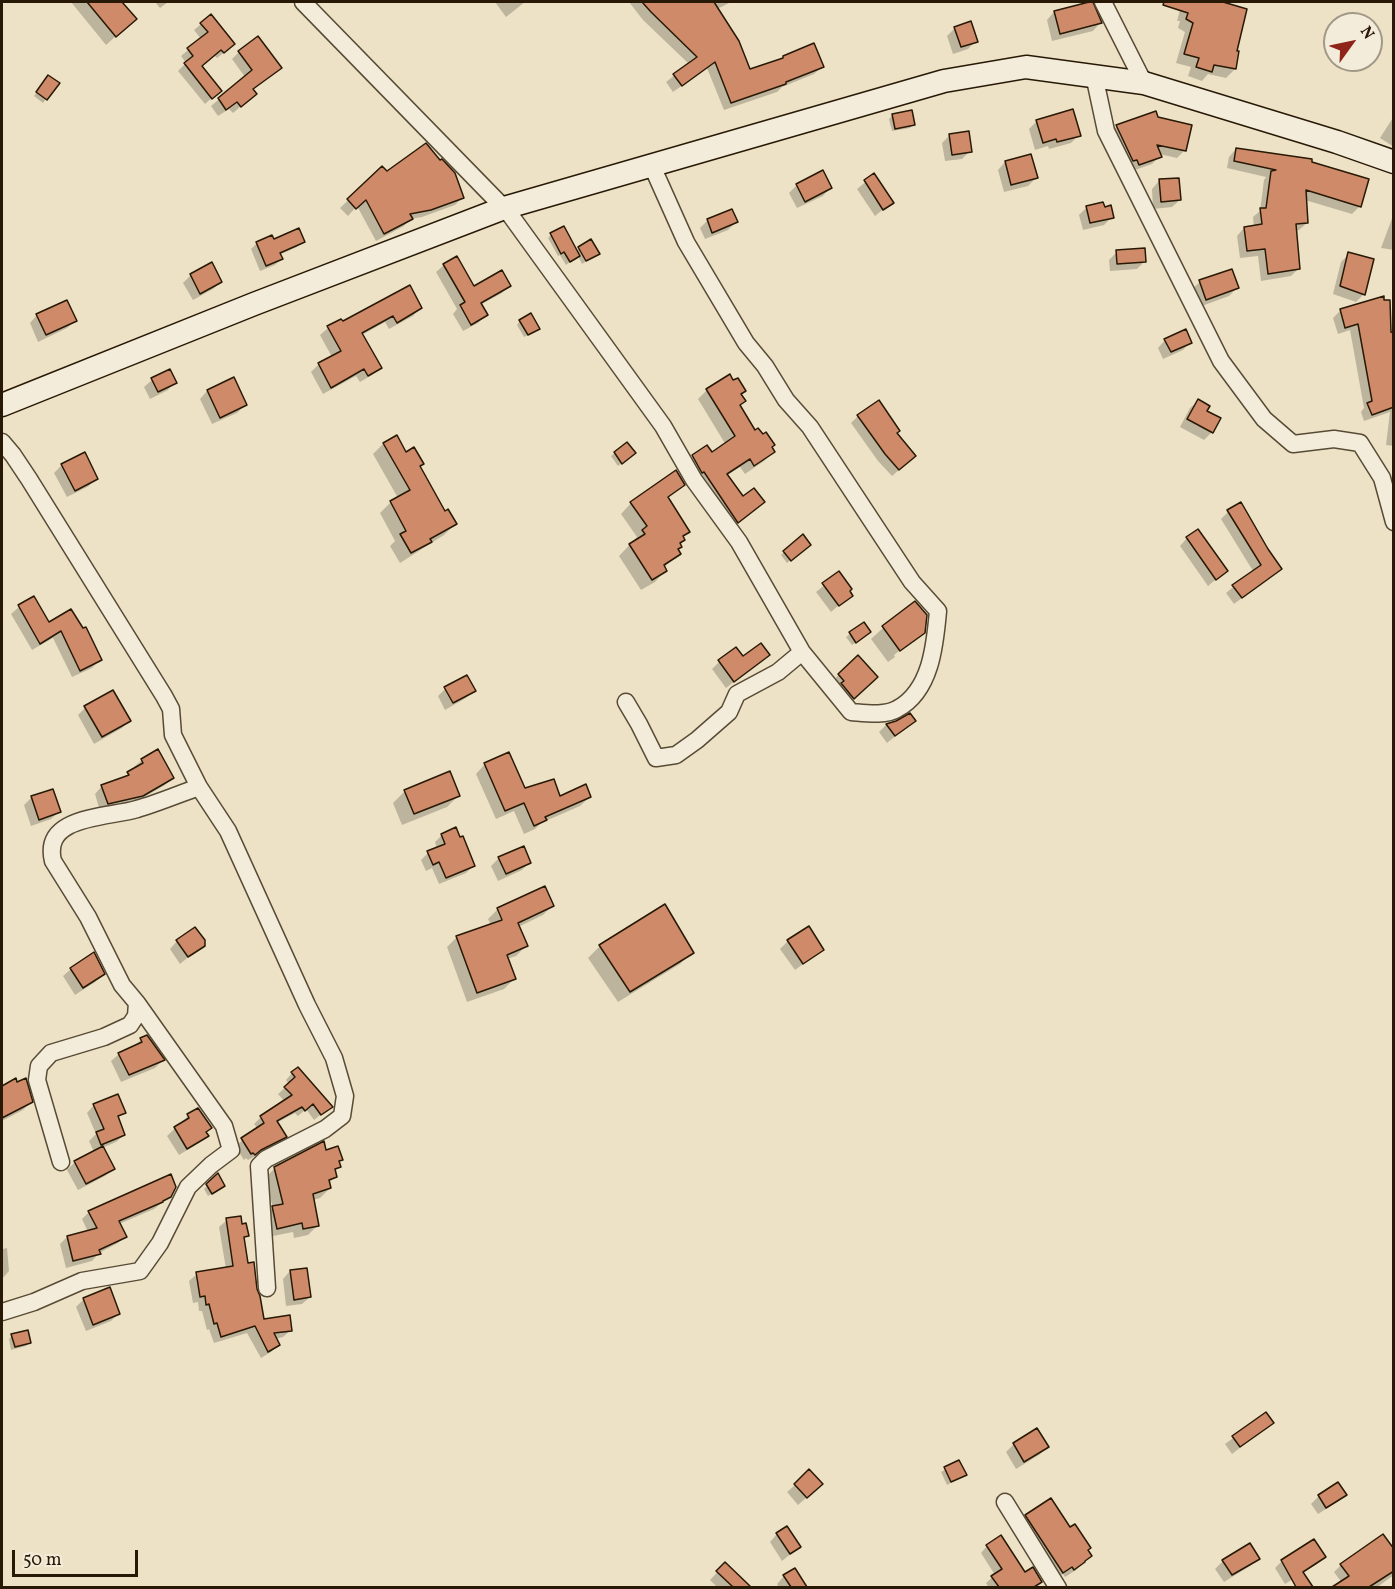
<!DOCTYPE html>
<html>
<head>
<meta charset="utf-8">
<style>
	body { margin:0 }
	#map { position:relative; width:1395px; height:1589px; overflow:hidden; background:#ede2c6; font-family:Vollkorn,serif }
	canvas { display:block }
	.frame { position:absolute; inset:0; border:3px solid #271905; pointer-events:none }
	.north { position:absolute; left:1323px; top:12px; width:60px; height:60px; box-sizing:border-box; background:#f3ecda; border:2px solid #a19885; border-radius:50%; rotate:57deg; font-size:16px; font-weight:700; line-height:24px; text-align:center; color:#271905 }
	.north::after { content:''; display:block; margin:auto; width:21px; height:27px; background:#8f2418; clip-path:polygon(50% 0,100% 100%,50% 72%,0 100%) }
	.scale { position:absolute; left:12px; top:1550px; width:126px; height:27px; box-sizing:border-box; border:3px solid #271905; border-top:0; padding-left:8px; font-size:18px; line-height:21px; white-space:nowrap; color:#271905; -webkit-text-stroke:4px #f3ecda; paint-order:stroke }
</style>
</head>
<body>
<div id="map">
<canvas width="1395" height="1589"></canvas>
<div class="frame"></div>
<div class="north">N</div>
<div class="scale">50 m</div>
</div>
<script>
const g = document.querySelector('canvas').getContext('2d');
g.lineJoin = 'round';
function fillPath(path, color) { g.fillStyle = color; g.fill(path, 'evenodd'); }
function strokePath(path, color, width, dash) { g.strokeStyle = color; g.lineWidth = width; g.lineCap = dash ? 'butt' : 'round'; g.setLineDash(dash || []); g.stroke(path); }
const shadow = new Path2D(`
	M71,2H120L135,19L106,45Z
	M155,2H168L160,8Z
	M495,2H525L506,17Z
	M629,2H662L664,3L667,2L675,9L688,2H731L717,9L749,71L780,60L783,57L822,67L814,74L782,87L777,92L724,110L707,68L673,92L666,82L689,64L643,20Z
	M1182,2H1218L1245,10L1235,52V69L1226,78L1208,74L1202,81L1188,76L1191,67L1176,63L1185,32L1178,28L1180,21H1177Z
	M1054,12L1100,23L1093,31L1052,41L1047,20Z
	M201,24L226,51L217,58L214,55L200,66L213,97L205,104L178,71L186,63L181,56L201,39L194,30Z
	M955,28L976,41L968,49L953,54L947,36Z
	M239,52L280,68L252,91L247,101L233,113L229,109L218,116L211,106L245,77L232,59Z
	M45,80L46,99L43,103L34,96Z
	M1155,113L1157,119L1185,150L1177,158L1159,154L1160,156L1152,164L1132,171L1109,134L1116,127Z
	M893,115L913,124L910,128L892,131L889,119Z
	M1394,116V147L1380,138Z
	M1037,121L1079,135L1071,143L1049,149L1048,146L1035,150L1029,129Z
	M950,135L970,151L962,159L945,161L942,143Z
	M1236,149L1310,163L1360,206L1352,214L1305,200L1307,223L1299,230L1295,231L1299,268L1291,276L1261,281L1258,256L1240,258L1237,236L1244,228L1254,227L1253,217L1260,211L1264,180L1266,177L1227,168L1229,157Z
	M1005,162L1036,178L1028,186L1004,192L998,170Z
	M382,168L387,173L463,197L455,205L422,217L410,219L404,226L376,241L357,206L348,216L340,208Z
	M874,175L892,202L875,216L857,189Z
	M1159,181L1180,200L1172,207L1153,209L1152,189Z
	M797,185L830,188L823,196L797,208L789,193Z
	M1087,207L1104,208L1112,217L1104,225L1083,230L1079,215Z
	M1394,213V250L1381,248Z
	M708,220L736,222L728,230L705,239L700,228Z
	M551,235L576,251L579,248L598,254L582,264L578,256L566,265L560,255L558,256L548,238Z
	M273,241H303L297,247L279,255L281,259L275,265L260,271L251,249L257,243Z
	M1117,252L1145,261L1137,269L1110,271L1109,260Z
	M1349,254L1364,294L1356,302L1333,294L1341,262Z
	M444,265L473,288L509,285L502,293L480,305L486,315L478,323L463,331L453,314L457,309L436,272Z
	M191,275L221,282L213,289L193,300L183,283Z
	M1200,282L1237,288L1229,296L1199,307L1192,289Z
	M1383,298L1394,395V446L1386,445L1390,412L1364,421L1361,412L1364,408L1350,330L1338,334L1333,318L1341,310Z
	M420,308L413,316L389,329L385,322L362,335L380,368L372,375L360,382L356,376L323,394L311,372L319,364L332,357L320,335L328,328Z
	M37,315L75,321L67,328L38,342L30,323Z
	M520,321L534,332L524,337L517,325Z
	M1165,340L1190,342L1183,350L1163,359L1158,348Z
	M170,371L175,382L168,390L150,399L144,387L152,380Z
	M233,379L245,405L237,413L212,424L200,399L207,391Z
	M733,383L745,390L740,395L744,401L739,406L755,432L762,436L773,452L764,461L745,474L740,467L726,476L754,511L728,531L684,465L693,456L712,454L726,445L698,399L707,390Z
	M1198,401L1212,432L1204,440L1180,427L1190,408Z
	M858,416L896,433L907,463L892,476L878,461L851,423Z
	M396,437L406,454L418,467L444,513L455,524L444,535L400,563L390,546L395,541L380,513L391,502L398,498L373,454L383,444Z
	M627,444L631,456L618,466L611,456Z
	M62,465L96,478L89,486L67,497L54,473Z
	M683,485L667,499L688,531L678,544L677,550L679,554L663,568L665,571L655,582L641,590L619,556L637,537L621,514L631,503Z
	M1241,504L1280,569L1234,604L1226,593L1253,571L1221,519L1228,512Z
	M1187,538L1226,571L1208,586L1180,546Z
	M805,548L787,563L781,555L784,552Z
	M838,574L851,595L831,612L816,592Z
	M915,603L924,632L914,642V639L894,655L895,657L888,662L871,639L883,628Z
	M19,607L49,624L83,630L100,660L92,668L72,677L53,638L32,650L11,614Z
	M863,624L866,636L852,645L846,637Z
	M768,655L726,688L712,669L719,662Z
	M858,657L869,684L845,705L831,682Z
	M445,689L474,690L466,698L445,710L438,696Z
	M85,708L130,720L122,728L94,744L78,715Z
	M914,721L887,743L879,732L886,725Z
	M142,760L172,778L165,785L134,803L100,811L95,794L102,786L121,780L135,769L134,767Z
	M485,764L524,790L559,798L590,797L580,806L541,823L535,829L524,834L514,811L496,819L476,774Z
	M52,791L59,812L51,819L31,826L24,805L31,798Z
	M405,791L459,795L447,807L402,825L393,803Z
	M442,835L474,865L466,873L439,884L432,868L426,871L421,860L428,853L437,849L435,842Z
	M499,858L530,862L522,870L498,881L491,866Z
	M553,905L543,915L518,927L526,946L516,956L507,959L514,979L504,989L467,1002L447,947L457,937L491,925L488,919L498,909ZM497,911H500L504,927Z
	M177,941L203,945L180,964L170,949Z
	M788,941L822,950L795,970L780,949Z
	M600,946L692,952L680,964L618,1002L588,958Z
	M71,969L103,974L95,982L75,995L63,976Z
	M141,1040L163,1060L155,1068L121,1082L111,1061L119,1054L133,1047Z
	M292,1073L324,1112L314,1120L306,1109L298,1116L295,1113L276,1123L285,1136L279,1143L248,1160L246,1158L244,1160L235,1146L258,1129L254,1124L261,1117L285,1102L278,1094L289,1084L286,1080Z
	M15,1080L31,1102L23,1110L2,1121V1087Z
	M94,1105L124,1112L117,1119L124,1135L116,1142L102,1148L113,1168L105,1176L78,1190L67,1170L75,1162L94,1152L89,1141L96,1134L87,1113Z
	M188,1116L207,1136L199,1143L179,1155L167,1136Z
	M325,1152L341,1159L338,1163L339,1167L334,1172L335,1177L328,1184L330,1188L320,1198L313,1200L318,1225L308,1235L294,1238L293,1232L268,1237L263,1217L273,1208L265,1178L275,1168Z
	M217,1176L220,1189L208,1196L204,1189Z
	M170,1196L154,1209L119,1224L125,1236L118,1243L99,1253L92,1261L66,1268L60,1244L67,1237L88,1232L82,1219L89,1212Z
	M227,1220L241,1225L247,1236L243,1240L247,1265L263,1321L291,1330L283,1337L275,1339L278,1345L271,1352L261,1358L247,1333L214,1343L209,1329L207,1330L202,1311H199L198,1302L193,1303L189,1281L197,1274L226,1269L219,1227Z
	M2,1240L3,1249L7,1248L9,1271L2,1279Z
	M290,1271L310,1297L302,1304L286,1306L283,1279Z
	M84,1299L118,1314L111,1321L86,1331L76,1307Z
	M12,1336L29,1343L26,1346L11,1350L9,1339Z
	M1266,1414L1272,1423L1232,1454L1225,1444Z
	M1014,1444L1047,1447L1039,1455L1016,1469L1006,1452Z
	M959,1462L965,1475L947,1485L941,1472Z
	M795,1485L813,1492L798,1505L787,1492Z
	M1345,1494L1337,1502L1318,1514L1311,1504L1319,1496Z
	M1026,1516L1070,1529L1090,1556L1076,1570L1065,1577L1063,1574L1054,1580L1019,1524Z
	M777,1534L799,1547L782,1561L770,1542Z
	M987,1546L1025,1574L1040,1582L1036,1588H989L986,1583L995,1575L981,1553Z
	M1394,1552V1575L1376,1588H1334L1342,1583L1334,1572L1341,1565Z
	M1324,1557L1317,1564L1285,1584L1275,1568L1282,1561Z
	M1258,1558L1250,1566L1224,1582L1215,1569L1223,1561Z
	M725,1564L746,1585L744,1588H718L710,1580Z
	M795,1570L805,1588H779L777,1584L784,1576Z`);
const building = new Path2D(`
	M87,2H122L137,19L116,37Z
	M642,2H714L739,41L750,69L783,58V56L814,43L824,67L786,82V84L731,103L715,62L682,86L673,74L697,57L651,12Z
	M1089,2H1093L1102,23L1060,34L1054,11Z
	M1164,2H1223L1247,9L1237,51H1239L1236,69L1214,65L1212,72L1196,67L1199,58L1184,54L1193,23L1186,19L1188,13L1163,5Z
	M211,14L235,44L224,53L221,50L202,66L222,91L212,99L184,63L193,56L187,48L208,32L200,23Z
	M971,21L978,42L961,47L954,27Z
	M258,36L282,68L253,89L257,94L241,107L237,102L226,110L218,98L252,70L238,51Z
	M48,75L60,83L47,100L36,92Z
	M1073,109L1081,136L1057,142L1056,139L1043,143L1036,120Z
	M912,110L915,125L895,129L892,114Z
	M1156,111L1158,117L1192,125L1186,151L1157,145L1162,157L1139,165L1137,160L1133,161L1116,125Z
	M969,131L972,152L952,155L949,134Z
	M426,143L440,160L442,159L455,173L464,198L431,210L410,214L413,219L384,234L366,200L356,209L347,199L382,166L387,171Z
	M1236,148L1312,159V162L1369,179L1361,207L1306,190L1308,223L1296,224L1300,269L1268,274L1265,249L1247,251L1244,227L1262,224L1260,208H1266L1271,171L1276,170L1234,161Z
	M1031,154L1038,178L1011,185L1005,161Z
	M823,170L832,188L805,202L796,184Z
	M874,173L894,203L883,210L864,180Z
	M1179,178L1181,200L1161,202L1159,179Z
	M1103,202L1105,207L1111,205L1114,218L1090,223L1086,206Z
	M732,209L738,222L712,233L707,219Z
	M564,226L580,256L570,262L564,252L561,254L550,233Z
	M299,228L305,242L280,253L283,259L266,266L256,242L272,235L274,239Z
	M591,239L600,254L586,261L578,247Z
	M1145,248L1146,262L1117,264L1116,250Z
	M1348,252L1374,259L1365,295L1340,286Z
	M457,256L474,286L502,270L511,286L481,303L488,315L471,325L460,305L465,302L443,264Z
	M212,262L222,282L200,294L190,274Z
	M1232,269L1239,288L1206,300L1199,280Z
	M410,285L422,308L397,323L393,316L362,333L382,368L368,376L364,369L331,388L318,363L341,351L327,326L341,319L343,321Z
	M1384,296V300H1390L1391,332L1394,333V407L1372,415L1367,403L1372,401L1358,324L1345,328L1340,309Z
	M67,300L77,321L46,335L36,314Z
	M531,313L540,329L528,335L519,320Z
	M1186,329L1192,343L1171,352L1164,339Z
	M170,369L177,383L158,392L151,378Z
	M730,374L733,380L738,378L746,391L741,394L746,401L740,405L755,430L758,428L763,434L766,432L775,445L772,447L775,452L754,466L750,459L727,474L743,496L754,488L765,502L738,523L704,472L702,473L692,455L707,445L712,452L735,436L706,389Z
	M234,377L247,405L220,418L207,390Z
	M1198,399L1210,406L1207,411L1221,418L1213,433L1187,419Z
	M879,400L900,431L897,433L916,456L899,470L885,454L857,415Z
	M397,435L406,452L414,447L424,464L420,466L445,511L448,509L457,524L430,539L432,542L411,553L400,534L406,531L390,501L410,490L383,443Z
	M627,442L636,453L622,464L614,452Z
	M85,452L98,479L75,491L61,464Z
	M676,470L685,485L668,497L690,532L683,536L685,540L680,543L682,547L678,549L681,554L664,565L667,571L652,580L629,544L645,534L642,530L647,526L630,502Z
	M1241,502L1268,549L1282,569L1242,598L1232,585L1261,565L1227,510Z
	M1198,529L1228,571L1216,580L1186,537Z
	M803,534L811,545L791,561L783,551Z
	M839,571L852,589L850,591L853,596L839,606L822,583Z
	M34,596L49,622L71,609L83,628L86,627L102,660L80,671L61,631L40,644L18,605Z
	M915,601L927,615L925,633L900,651L882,626Z
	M864,622L871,632L856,643L849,632Z
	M761,643L770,655L734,682L718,660L736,647L743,656Z
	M858,655L878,677L854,699L841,683L844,681L838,674Z
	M467,675L476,691L453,703L444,687Z
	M113,690L131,721L102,737L84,706Z
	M910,713L916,721L895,736L886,724L896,721Z
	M158,749L174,778L143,796L108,804L101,785L129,775L127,772L143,763L141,759Z
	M509,752L525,788L554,779L560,796L586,784L591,797L545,817L547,820L534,826L524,803L505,811L484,763Z
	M450,771L460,796L414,814L404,790Z
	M53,789L61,812L39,820L31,796Z
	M456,827L460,837L463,836L475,866L446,878L439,862L433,865L427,851L445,844L441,834Z
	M524,846L531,863L506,874L498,857Z
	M545,886L554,906L518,923L528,946L507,955L516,979L477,993L456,936L502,920L497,908Z
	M665,904L694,953L630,992L599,945Z
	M809,926L824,950L803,964L787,940Z
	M195,927L205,940V946L188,957L176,940Z
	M94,952L105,974L83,988L70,968Z
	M147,1035L165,1060L129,1075L118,1053L142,1042L140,1038Z
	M298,1067L333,1107L321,1115L313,1104L305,1111L302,1107L277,1121L287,1137L261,1150L255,1155L253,1153L251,1154L241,1138L264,1123L260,1116L292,1095L284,1087L295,1077L291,1072Z
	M16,1078L17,1082L26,1078L33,1102L2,1118V1086Z
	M118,1094L126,1113L118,1116L125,1135L101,1145L96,1132L104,1129L93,1104Z
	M198,1108L212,1128L206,1132L209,1136L187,1149L174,1127L189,1118L187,1114Z
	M324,1141L326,1150L338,1146L343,1160L339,1161L341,1167L335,1169L337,1177L329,1180L331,1188L313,1194L319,1226L303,1229L302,1223L277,1229L272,1206L283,1204L274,1167Z
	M103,1146L115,1169L86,1184L74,1161Z
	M218,1173L225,1186L212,1194L206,1184Z
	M171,1174L176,1187L171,1197L163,1201V1202L119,1221L127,1237L99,1250L101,1254L73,1261L67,1236L97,1228L88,1211Z
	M241,1216L242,1224L246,1223L249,1236L244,1237L248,1263L254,1262L257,1289L260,1296L264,1319L290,1315L292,1331L274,1333L280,1345L268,1352L255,1326L221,1337L217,1323L214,1324L209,1304L206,1305L205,1296L200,1297L196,1272L233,1266L226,1218Z
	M307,1268L311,1297L294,1300L290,1270Z
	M110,1287L120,1314L93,1325L83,1298Z
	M28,1330L31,1343L15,1347L11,1334Z
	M1266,1412L1274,1423L1240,1447L1232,1436Z
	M1037,1428L1049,1447L1024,1462L1013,1443Z
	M959,1460L967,1475L951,1482L944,1467Z
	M809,1469L823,1484L807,1498L794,1484Z
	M1338,1482L1347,1495L1326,1508L1318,1495Z
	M1051,1498L1070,1527L1075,1524L1091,1548L1088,1550L1092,1556L1085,1561V1562L1074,1570L1072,1567L1063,1573L1025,1515Z
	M787,1526L801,1547L790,1554L776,1533Z
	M1383,1534L1394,1549V1571L1369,1587H1332L1349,1576L1340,1564Z
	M1001,1535L1025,1572L1033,1567L1042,1582L1034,1587H999L991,1576L1002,1569L986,1545Z
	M1314,1539L1326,1557L1303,1572L1313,1587H1296L1281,1560Z
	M1250,1543L1260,1559L1232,1575L1222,1560Z
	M725,1562L751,1587H733L716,1571Z
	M795,1568L807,1587H791L783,1575Z`);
const street = new Path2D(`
	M303,2L504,208
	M1103,2L1144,83
	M1094,75L1106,131L1221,361L1264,419L1293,444L1334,439L1360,443L1382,478L1394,522
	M652,166L686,242L746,343L765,366L786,400L810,427L912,582L938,611C935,645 931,691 897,709C885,716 865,713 851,712L802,652
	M506,209L663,426L694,480L739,542L802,652L778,672L737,694L729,712L697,740L676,755L656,758L639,724L626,702
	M2,442L13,455L29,479L164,696L171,709L173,735L199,787L228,831L307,1005L334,1058L345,1096L342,1116L325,1129L266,1159L259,1166L267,1288
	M61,1162L37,1080L39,1066L51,1053L104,1037L130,1025L136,1016L137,1003L122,985L88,917L53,861C42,815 108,818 137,809C158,803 179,794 199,787
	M2,1312L34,1302L82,1281L140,1271L160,1243L188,1187L211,1165L231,1150L224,1126L137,1003
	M1005,1502L1058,1588`);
const secondary = new Path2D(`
	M2,405L254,304L504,208L944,81L1026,67L1144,83L1337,142L1394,162`);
fillPath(shadow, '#0003');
fillPath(building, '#cf8a69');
strokePath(building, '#271905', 1.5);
strokePath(street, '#584b35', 19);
strokePath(secondary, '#271905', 25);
strokePath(street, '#f3ecda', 16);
strokePath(secondary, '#f3ecda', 22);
</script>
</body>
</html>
